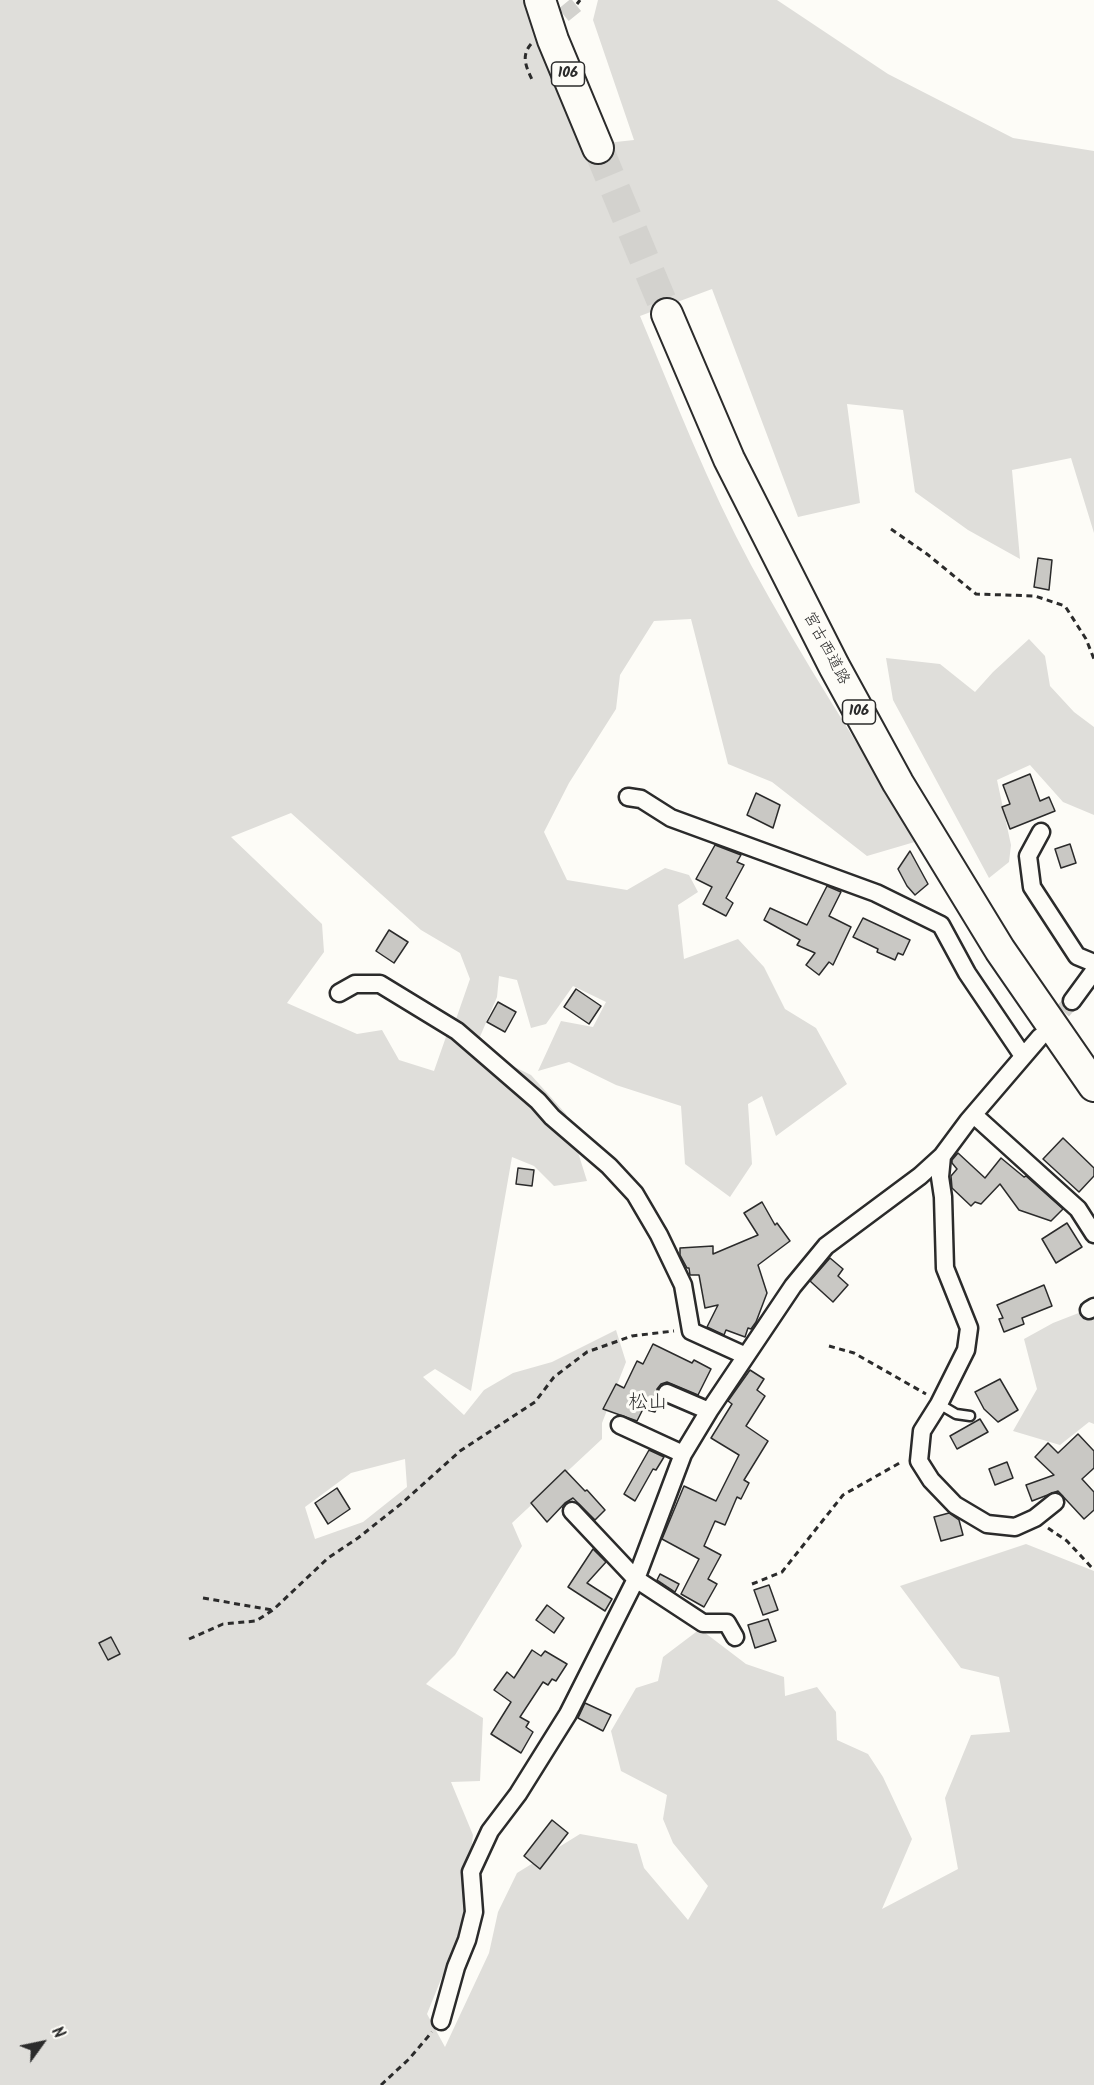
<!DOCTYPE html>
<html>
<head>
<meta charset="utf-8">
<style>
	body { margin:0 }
	#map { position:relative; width:1094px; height:2085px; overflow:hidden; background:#fdfcf7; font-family:Kalam,sans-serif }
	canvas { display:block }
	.north { position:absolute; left:12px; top:2013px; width:60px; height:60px; -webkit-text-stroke:4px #fdfcf7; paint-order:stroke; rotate:57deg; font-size:16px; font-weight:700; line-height:24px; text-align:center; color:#2b2b2b }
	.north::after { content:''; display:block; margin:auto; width:21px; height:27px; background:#2b2b2b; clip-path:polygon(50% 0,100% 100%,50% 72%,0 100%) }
</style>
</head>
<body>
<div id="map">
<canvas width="1094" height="2085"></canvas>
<div class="north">N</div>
</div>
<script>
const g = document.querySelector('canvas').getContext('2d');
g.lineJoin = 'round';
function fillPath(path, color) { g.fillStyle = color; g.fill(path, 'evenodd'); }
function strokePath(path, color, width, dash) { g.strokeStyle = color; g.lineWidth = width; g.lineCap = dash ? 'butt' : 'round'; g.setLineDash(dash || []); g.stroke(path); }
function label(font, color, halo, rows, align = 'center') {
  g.font = font + ' Kalam,"Klee One",sans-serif'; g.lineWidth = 6; g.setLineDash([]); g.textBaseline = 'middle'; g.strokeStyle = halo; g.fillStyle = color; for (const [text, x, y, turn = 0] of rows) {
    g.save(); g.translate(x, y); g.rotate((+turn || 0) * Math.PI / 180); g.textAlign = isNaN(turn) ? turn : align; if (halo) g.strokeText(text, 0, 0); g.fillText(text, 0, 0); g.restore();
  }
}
const green = new Path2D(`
	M0,0H528L579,146L634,140L593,20L598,0H777L888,74L1013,138L1094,151V533L1071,458L1012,470L1020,559L968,530L915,492L903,410L847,404L860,503L798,517L712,289L640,316C675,400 708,485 751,565C802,659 861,749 918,841L867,856L772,782L728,764L691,619L654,621L620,675L616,709L569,783L544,832L567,880L627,890L665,868L689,875L698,892L678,905L684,959L738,939L764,967L785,1009L816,1028L847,1084L776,1136L762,1096L748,1104L752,1164L730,1197L685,1164L681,1106L616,1085L569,1062L538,1071L561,1021L593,1027L606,1002L573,986L546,1024L531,1028L517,980L499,976L497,997L479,1039L455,1022L470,979L460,953L421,930L291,813L231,837L322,924L324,952L287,1003L357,1034L382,1030L399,1060L434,1071L447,1034L531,1075L566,1114L587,1181L554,1186L534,1166L512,1157L471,1391L435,1369L423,1377L464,1415L484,1390L513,1373L552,1362L616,1330L626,1362L602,1423V1439L512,1523L522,1546L455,1655L426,1684L483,1718L480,1781L451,1782L473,1835L462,1927L427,2014L445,2047L489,1953L498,1912L517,1873L580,1834L637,1844L644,1868L688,1920L708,1886L673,1843L663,1819L667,1795L621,1771L611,1731L636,1688L658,1681L663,1657L700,1629L746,1664L784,1677L785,1696L817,1687L836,1712L837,1740L868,1754L883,1777L912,1839L882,1909L958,1869L945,1798L971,1735L1010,1732L999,1677L961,1668L900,1586L1026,1544L1094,1571V2085H0ZM405,1459L407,1487L363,1522L315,1539L305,1507L351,1473Z
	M1029,639L1045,656L1050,686L1074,712L1094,727V815L1063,802L1030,765L997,780L1011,845L1009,862L989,878L893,700L886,658L940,664L975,692L993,672Z
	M1094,1307V1424L1089,1422L1060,1445L1013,1431L1037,1389L1024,1339L1053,1323Z`);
const building = new Path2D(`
	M1038,558L1052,560L1049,590L1034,587Z
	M1030,774L1040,801L1049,797L1055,811L1010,829L1002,807L1010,804L1003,785Z
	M756,793L780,805L773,828L747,815Z
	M1070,844L1076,863L1061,868L1055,849Z
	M715,845L741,855L737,862L744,865L726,898L733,903L726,916L703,904L712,887L696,879Z
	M910,851L928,884L915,895L907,886L898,869Z
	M827,886L841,892L829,916L851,927L833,965L829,962L819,975L806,965L815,953L797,945L800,940L764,920L770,908L807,925Z
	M863,918L910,940L903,955L898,953L895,960L877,952L878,949L853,937Z
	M389,930L408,942L394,963L376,951Z
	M576,989L601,1006L589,1024L564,1007Z
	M498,1002L516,1012L505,1032L487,1022Z
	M1063,1138L1094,1168V1176L1079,1192L1043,1159Z
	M958,1153L985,1178L1001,1158L1024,1177L1026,1176L1063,1209L1051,1221L1019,1210L1000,1184L981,1204L975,1202L971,1206L952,1188L951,1176L957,1169L952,1163V1160Z
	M518,1168L534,1170L532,1186L516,1184Z
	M762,1202L775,1225L777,1223L790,1241L758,1265L767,1293L756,1322L751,1329L748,1328L745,1337L726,1330L724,1335L707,1327L718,1305L705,1308L699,1275H690L689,1268H687L680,1255V1248L713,1246V1254L758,1235L744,1213Z
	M1067,1223L1082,1247L1056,1263L1042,1239Z
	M830,1258L843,1269L838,1276L848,1285L833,1302L810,1281Z
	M1044,1285L1052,1306L1022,1318L1024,1324L1004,1332L999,1319L1003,1318L997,1305Z
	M653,1344L692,1363L694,1360L711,1369L698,1395L667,1382L661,1384L657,1389V1395L660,1400L655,1412L643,1409L637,1421L603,1409L616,1384L624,1388L637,1361L643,1364Z
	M750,1370L764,1379L757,1390L765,1396L746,1426L768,1441L744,1480L749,1483L741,1499L737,1497L725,1525L715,1521L704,1546L721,1555L708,1579L717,1584L704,1607L681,1594L699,1559L662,1539L684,1486L716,1501L739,1455L711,1438L732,1404L728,1401Z
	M1000,1379L1018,1410L998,1422L984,1409L975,1392Z
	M980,1419L988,1432L957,1449L950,1436Z
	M1078,1434L1094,1451V1468L1082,1479L1094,1492V1510L1084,1519L1058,1491L1032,1501L1026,1485L1054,1475L1035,1457L1048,1443L1058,1453Z
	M649,1450L664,1457L656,1470L653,1469L635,1501L624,1494Z
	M1007,1462L1013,1478L995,1485L989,1469Z
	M565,1470L585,1491L587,1490L605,1510L595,1520L573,1498L565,1503L547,1522L531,1503Z
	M337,1488L350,1509L328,1524L315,1503Z
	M949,1513L959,1520L963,1535L941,1541L934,1517Z
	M593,1549L606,1562L587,1583L612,1599L605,1611L568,1587Z
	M660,1574L679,1584L675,1592L657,1580Z
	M769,1585L778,1610L763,1615L754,1590Z
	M547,1605L564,1618L554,1633L536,1620Z
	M768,1619L776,1641L755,1648L748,1625Z
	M111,1637L120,1654L108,1660L99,1643Z
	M532,1650L541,1656L545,1651L567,1664L556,1681L552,1679L548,1685L543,1682L520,1717L529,1722L526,1727L533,1732L521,1753L491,1734L511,1702L494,1690L507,1672L514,1678Z
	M585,1703L611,1715L603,1731L578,1718Z
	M552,1820L568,1833L540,1869L524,1856Z`);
const minorTunnel = new Path2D(`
	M545,30L577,4
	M1047,1029L1072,1001`);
const motorwayTunnel = new Path2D(`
	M598,148L667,314`);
const path = new Path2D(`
	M577,4L580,0
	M531,44C520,57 527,68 533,82
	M891,529L927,554L976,594L1035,596L1065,606L1086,639L1094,659
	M829,1346L854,1353L926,1394
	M1048,1528L1067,1541L1094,1570
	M752,1584L782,1572L843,1495L903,1461
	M203,1598L272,1610
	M189,1639L223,1624L256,1621L273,1610L328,1558L358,1538L402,1503L460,1451L535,1402L554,1377L587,1352L632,1336L674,1331
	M381,2085L409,2059L432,2032`);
const service = new Path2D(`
	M939,1404L956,1414L970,1416`);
const minor = new Path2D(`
	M628,797L641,799L671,818L876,893L941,925L967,973L1023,1056
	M1041,832L1028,856L1032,887L1077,956L1094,963
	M339,993L355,984H380L457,1031L538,1101L552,1117L609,1166L635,1194L659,1235L683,1285L691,1331L746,1356
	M1072,1001L1094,971
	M974,1115L1078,1209L1094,1234
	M942,1156L940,1177L943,1197L945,1268L969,1328L966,1350L939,1404L922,1431L919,1461L931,1480L955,1505L987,1524L1015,1527L1035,1518L1055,1502
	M1089,1310L1094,1307
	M667,1393L709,1411
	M620,1425L683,1454
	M572,1511L636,1579L703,1623H727L735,1637
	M441,2021L456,1967L467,1940L474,1912L471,1872L490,1831L518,1794L568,1714L636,1579L683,1454L709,1411L793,1286L826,1246L920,1176L942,1156L968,1121L1040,1037`);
const motorway = new Path2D(`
	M540,0L553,40L598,148
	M667,314L729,459L834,666L898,783L1000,950L1094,1086`);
const shields = [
	[568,74,33],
	[859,712,33]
];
const shieldNames = [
	["106",568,74],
	["106",859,712]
];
const streetNames = [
	["宮古西道路",825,649,62]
];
const quarterNames = [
	["松山",648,1405]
];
fillPath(green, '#dfdeda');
fillPath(building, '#c9c8c4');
strokePath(building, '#2b2b2b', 1.5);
strokePath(minorTunnel, '#d3d2ce', 16, [16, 8]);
strokePath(motorwayTunnel, '#d3d2ce', 30, [30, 15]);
strokePath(service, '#2b2b2b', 13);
strokePath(minor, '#2b2b2b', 21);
strokePath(motorway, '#2b2b2b', 34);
strokePath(path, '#2b2b2b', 3, [6, 4.5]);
strokePath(service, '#fdfcf7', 8);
strokePath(minor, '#fdfcf7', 16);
strokePath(motorway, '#fdfcf7', 30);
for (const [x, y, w] of shields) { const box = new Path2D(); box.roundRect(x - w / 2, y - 12, w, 24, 4.5); g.fillStyle = '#fdfcf7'; g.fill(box); strokePath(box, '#2b2b2b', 1.5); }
label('bold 15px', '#2b2b2b', null, shieldNames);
label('16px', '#2b2b2b', '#fdfcf7', streetNames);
label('20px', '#2b2b2b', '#fdfcf7', quarterNames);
</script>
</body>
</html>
